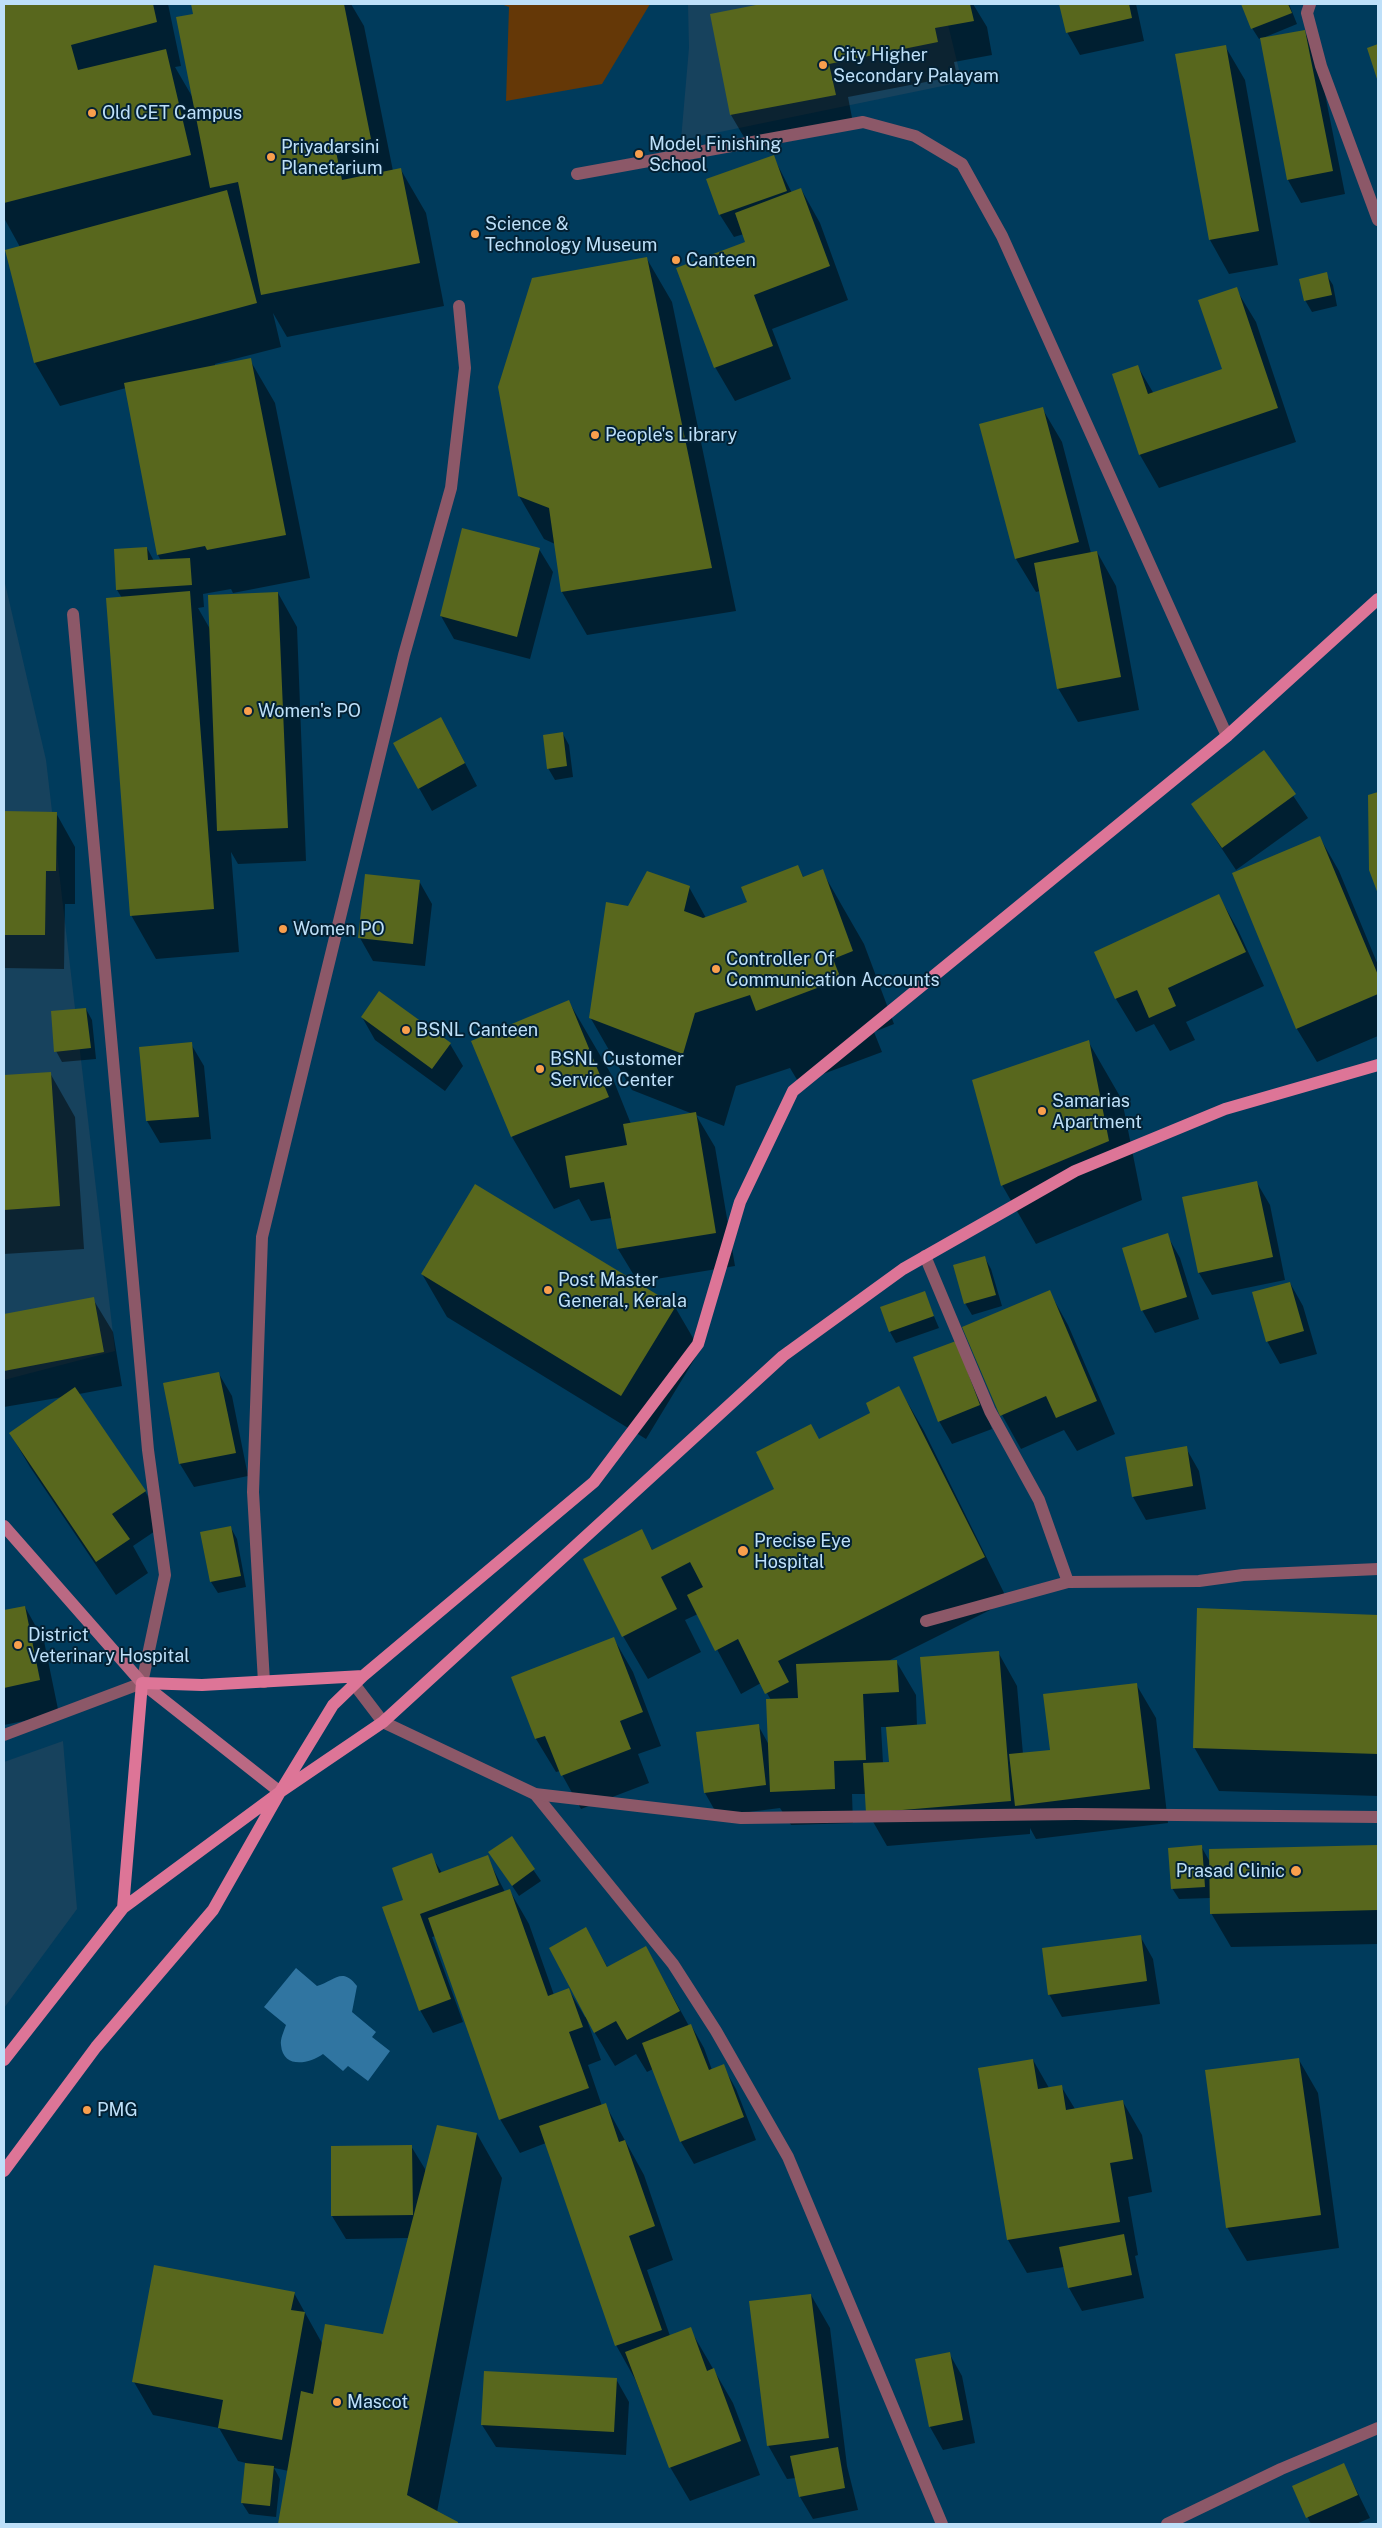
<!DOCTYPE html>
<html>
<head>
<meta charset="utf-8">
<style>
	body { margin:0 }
	#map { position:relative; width:1382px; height:2528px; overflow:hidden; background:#003b5c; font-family:"Public Sans",sans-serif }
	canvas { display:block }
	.frame { position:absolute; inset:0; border:5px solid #bee0f9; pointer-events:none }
</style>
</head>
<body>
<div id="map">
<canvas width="1382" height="2528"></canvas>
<div class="frame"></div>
</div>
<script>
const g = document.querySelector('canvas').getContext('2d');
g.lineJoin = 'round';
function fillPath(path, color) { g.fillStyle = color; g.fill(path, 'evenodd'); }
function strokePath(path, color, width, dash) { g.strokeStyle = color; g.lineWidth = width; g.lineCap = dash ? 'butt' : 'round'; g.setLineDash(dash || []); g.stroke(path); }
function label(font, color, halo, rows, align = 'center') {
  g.font = font + ' "Public Sans",sans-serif'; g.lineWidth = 4; g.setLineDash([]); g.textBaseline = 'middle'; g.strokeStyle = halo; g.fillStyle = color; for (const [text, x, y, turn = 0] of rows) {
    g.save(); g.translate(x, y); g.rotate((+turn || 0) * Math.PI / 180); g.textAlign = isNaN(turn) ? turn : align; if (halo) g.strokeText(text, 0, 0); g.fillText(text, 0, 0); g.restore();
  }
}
const built = new Path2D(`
	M688,4H943L962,82L681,140L689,48Z
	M4,579L46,760L115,1351L4,1380Z
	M63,1741L77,1909L4,2008V1762Z`);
const green = new Path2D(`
	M501,4H650L602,84L506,101L509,7Z`);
const water = new Path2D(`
	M296,1968L317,1986C334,1981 342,1966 357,1986L352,2012L376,2032L372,2037L390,2051L368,2081L348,2066L343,2071L323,2054C309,2064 283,2069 281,2045C280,2039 284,2031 286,2025L264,2007Z`);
const shadow = new Path2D(`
	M4,4H168L181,66L175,67L193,98L194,15L192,4H351L364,26L393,171L401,170L426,213L444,306L287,337L273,313L281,347L215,364V366L250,360L275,403L310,578L233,593L231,589L203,594L204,607L198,608L210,629L278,593L297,627L306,861L238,864L231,852L239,952L156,959L131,915L122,598L117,590L147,548L154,561H161L158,555L126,388L60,406L35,363L7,251L20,247L4,218Z
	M767,4H973L987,27L992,55L954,62L957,76L848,97L854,128L751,149L731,115L711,15Z
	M1061,4H1136L1144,41L1080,55L1067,32Z
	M1242,4H1289L1297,24L1263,38L1304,31L1317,54L1345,194L1301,203L1288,180L1261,38L1259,39L1252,28Z
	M1225,46L1245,80L1278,265L1229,274L1210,240L1177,55Z
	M773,156L792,193L801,189L820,223L848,300L772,329L791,379L735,401L715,367L747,242L744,234L734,237L720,215L708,180Z
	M647,259L672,302L736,611L587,635L562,592L555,544L544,539L519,496Z
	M1326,274L1333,285L1337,306L1312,312L1305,300Z
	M1236,289L1256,322L1296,442L1159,488L1140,455L1138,367L1154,394L1223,370Z
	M1042,408L1062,442L1091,553L1097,552L1116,586L1139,710L1078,722L1058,688L1040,591L1036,592L1016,559L981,425Z
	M539,549L553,572L530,659L454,639L441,616Z
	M563,734L569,745L573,777L555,780L548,768Z
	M454,742L477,786L432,811L419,788Z
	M1264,752L1308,818L1236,870L1192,804Z
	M1378,793V891L1371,870L1370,796Z
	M4,812L56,813L75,847V904H65L64,969L4,968Z
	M1320,838L1339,871L1378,965V1036L1317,1062L1297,1029L1234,874Z
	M798,867L804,878L822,871L864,944L894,1024L874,1032L882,1052L799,1083L790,1068L736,1086L724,1126L696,1115L715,1147L735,1266L638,1282L618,1249L612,1218L591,1221L579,1199L554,1209L512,1137L473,1042L569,1002L611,1074L631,1124L693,1114L632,1090L590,1017L629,907L689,887L706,918L748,903Z
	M419,881L432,904L425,966L373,961L360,938Z
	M1219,896L1238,930L1264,986L1186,1022L1195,1040L1170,1051L1154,1024L1136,1032L1116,999L1095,952Z
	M86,1009L92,1020L96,1059L62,1062L56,1051Z
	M362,1017L450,1044L463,1066L445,1091L375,1040Z
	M1088,1041L1122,1100L1142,1200L1036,1244L1002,1185Z
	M191,1044L204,1066L211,1139L160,1143L147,1121Z
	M50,1073L75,1117L84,1249L4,1254V1076Z
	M1257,1183L1270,1205L1285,1280L1212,1295L1199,1273Z
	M1167,1235L1180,1258L1199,1319L1155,1333L1142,1310Z
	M985,1258L991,1269L1002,1306L972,1315L965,1303Z
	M422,1274L675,1307L700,1350L646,1439L447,1317Z
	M1290,1283L1303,1306L1317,1354L1280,1364L1267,1341Z
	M1049,1291L1068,1325L1115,1434L1077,1451L1064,1430L1021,1449L1002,1415L964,1328Z
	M924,1293L939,1328L896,1343L890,1332Z
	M93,1299L113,1332L122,1386L79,1394L145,1491L164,1525L133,1546L148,1573L116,1595L30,1467L10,1433L63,1397L4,1407V1315Z
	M968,1365L992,1429L952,1444L939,1421Z
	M219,1374L232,1396L248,1476L194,1487L180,1464L164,1384Z
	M899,1388L924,1431L1008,1601L888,1661H896L916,1695L917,1726L927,1725L998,1652L1017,1686L1023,1754L1051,1751L1136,1684L1156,1718L1168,1823L1036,1839L1030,1828V1834L887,1846L868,1813L866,1794H852L853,1823L791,1825L780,1808L718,1816L705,1793L758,1725L769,1745L771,1700L761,1683L741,1694L698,1614L685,1620L701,1652L648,1679L623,1636L642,1531L653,1551L776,1490L819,1441L872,1414ZM881,1727H888L890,1763H883Z
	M1186,1448L1199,1471L1206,1509L1146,1520L1133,1497Z
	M231,1528L237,1539L246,1587L218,1593L211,1582Z
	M25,1607L44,1641L59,1714L4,1725V1611Z
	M1198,1609L1378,1616V1796L1219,1791L1194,1747Z
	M614,1639L633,1672L661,1746L638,1754L649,1783L581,1809L560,1771L556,1772L536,1739L513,1678Z
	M511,1838L541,1881L519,1896L490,1853Z
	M1201,1846L1210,1862V1850L1378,1846V1944L1231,1947L1211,1913V1898L1179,1899L1172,1888Z
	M431,1855L442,1873L487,1857L505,1892L510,1891L529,1924L554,1995L569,1990L585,2017L587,2016L586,1929L608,1968L646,1948L689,2026L691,2025L704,2048L712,2070L723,2066L736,2089L756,2140L694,2164L681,2142L653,2069L647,2072L636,2054L615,2066L587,2020L601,2060L588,2065L602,2106L605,2104L644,2175L673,2260L647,2270L670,2336L690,2329L733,2403L760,2475L690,2501L670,2467L635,2379L616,2345L546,2143L520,2153L500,2119L436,1936L432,1937L463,2022L433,2033L420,2010L405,1901Z
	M1140,1936L1153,1959L1160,2004L1062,2017L1049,1994Z
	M1033,2060L1049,2088L1061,2086L1075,2109L1123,2102L1142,2135L1152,2192L1128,2197L1138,2255L1135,2256L1144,2298L1082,2311L1069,2288L1064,2267L1027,2273L1008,2240Z
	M1299,2060L1318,2093L1339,2248L1247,2261L1227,2227Z
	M477,2134L502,2178L437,2512L458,2524H280L289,2471L274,2468L280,2479L276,2517L249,2514L242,2503L246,2463L238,2461L219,2428L153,2415L134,2382L294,2293L323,2345L384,2336L409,2238L346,2239L332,2216V2147L411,2146L425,2169V2175Z
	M811,2295L830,2328L847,2466L858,2510L813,2519L800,2497L796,2478L787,2479L768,2445Z
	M949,2353L962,2376L975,2443L943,2450L930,2427L917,2360Z
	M616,2379L629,2402L626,2455L496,2447L482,2425Z
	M1344,2465L1370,2518L1356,2524H1311L1293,2487Z`);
const building = new Path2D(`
	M4,4H153L157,22L71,45L78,70L166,49L191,155L4,203Z
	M191,4H344L371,139L335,147L342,180L401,168L420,263L261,295L238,182L210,188L176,17L193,14Z
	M761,4H970L974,21L935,28L938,42L829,64L836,95L730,115L710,14Z
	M1059,4H1129L1132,18L1066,33Z
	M1241,4H1288L1292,13L1251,29Z
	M1305,30L1333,171L1287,180L1260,38Z
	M1378,44V82L1367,48Z
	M1226,45L1259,231L1209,240L1175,54Z
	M774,155L787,191L719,215L706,179Z
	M801,188L830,266L754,295L773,346L714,368L676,268L745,242L735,213Z
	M227,190L257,303L34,363L5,250Z
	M647,257L712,568L561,592L549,508L518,496L498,387L532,278Z
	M1327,272L1332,295L1304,301L1299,279Z
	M1237,287L1278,408L1139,455L1112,374L1138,365L1148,394L1222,369L1198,300Z
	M251,358L286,535L207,550L205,546L157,555L124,383Z
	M1043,407L1079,542L1015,559L979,424Z
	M462,528L540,548L517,637L440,616Z
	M147,547L148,560L190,558L192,585L116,590L114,549Z
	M1097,551L1121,677L1057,689L1034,563Z
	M190,591L214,909L130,916L106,598Z
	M278,592L288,828L217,831L208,595Z
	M441,717L465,763L418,789L393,743Z
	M563,732L567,766L547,769L543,735Z
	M1264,750L1296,794L1222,848L1191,804Z
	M1378,792V894L1369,870L1368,795Z
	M4,811L57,812L56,871H46L45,935H4Z
	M1320,836L1378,975V994L1296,1029L1232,873Z
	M798,865L803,877L823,869L853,951L833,959L841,979L756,1011L750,995L695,1013L683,1054L589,1018L606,902L628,906L647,871L690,886L684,911L703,918L747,902L741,887Z
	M365,874L420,880L413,944L358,938Z
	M1219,894L1246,952L1168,988L1176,1006L1149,1018L1137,990L1115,999L1094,952Z
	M379,991L451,1043L432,1069L361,1017Z
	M569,1000L609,1097L511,1137L471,1041Z
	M86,1008L91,1048L54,1052L51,1011Z
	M1089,1040L1109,1141L1001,1186L972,1080Z
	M192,1042L199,1117L146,1121L139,1047Z
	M51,1072L60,1206L4,1210V1075Z
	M696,1112L716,1233L617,1249L604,1182L570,1188L565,1156L627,1145L623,1124Z
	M1257,1181L1273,1257L1198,1273L1182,1197Z
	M475,1184L676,1306L621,1396L421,1274Z
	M1168,1233L1187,1297L1141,1311L1122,1248Z
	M985,1256L996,1295L964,1304L953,1265Z
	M1290,1282L1304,1331L1266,1342L1252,1292Z
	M1050,1290L1097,1401L1056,1418L1046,1396L1000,1416L962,1327Z
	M925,1291L934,1316L889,1332L880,1307Z
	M94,1297L104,1352L4,1371V1314Z
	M956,1341L980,1405L938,1422L913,1357Z
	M219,1372L236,1453L179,1464L163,1383Z
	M899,1386L985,1557L778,1661L789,1682L765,1694L738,1639L715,1651L687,1595L703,1587L690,1562L661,1577L677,1609L622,1637L583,1559L642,1529L652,1550L774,1489L756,1452L811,1424L819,1439L870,1413L866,1403Z
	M75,1387L146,1491L112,1514L130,1539L96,1562L9,1433Z
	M1187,1446L1193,1486L1132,1497L1125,1457Z
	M231,1526L241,1576L210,1582L200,1532Z
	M25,1606L40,1680L4,1688V1610Z
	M1197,1608L1378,1615V1754L1193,1748Z
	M614,1637L643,1712L620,1721L631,1749L561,1776L545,1736L535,1739L511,1677Z
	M999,1651L1011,1801L866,1813L863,1763L889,1762L886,1727L926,1724L920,1657Z
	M897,1660L899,1692L863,1694L866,1760L834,1761L835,1789L770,1792L766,1699L798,1698L796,1664Z
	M1137,1683L1150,1789L1015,1806L1009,1754L1050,1750L1043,1694Z
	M759,1724L766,1785L704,1793L696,1732Z
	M512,1836L535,1869L512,1886L488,1852Z
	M1202,1845L1205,1887L1171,1889L1168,1848Z
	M1378,1845V1910L1210,1914L1209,1849Z
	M432,1853L439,1873L488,1855L499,1885L420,1914L451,1999L419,2011L382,1907L403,1900L392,1868Z
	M510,1889L548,1996L569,1988L583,2027L569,2032L589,2088L499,2120L428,1918Z
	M586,1927L607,1967L646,1946L680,2011L627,2040L616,2021L594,2033L549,1948Z
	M1141,1935L1147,1981L1048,1995L1042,1948Z
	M691,2024L709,2070L724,2064L744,2117L680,2142L642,2043Z
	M1299,2058L1321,2215L1226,2228L1205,2070Z
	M1033,2059L1038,2089L1062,2085L1066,2110L1123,2100L1133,2159L1110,2163L1120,2222L1007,2240L978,2068Z
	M606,2103L619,2142L625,2140L655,2226L629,2236L662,2330L615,2346L539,2126Z
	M437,2125L477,2133L407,2495L458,2522V2524H278L301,2391L313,2394L325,2324L383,2334Z
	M412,2145L413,2215L331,2216V2146Z
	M1124,2234L1132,2275L1068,2288L1059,2247Z
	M154,2265L295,2292L291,2310L305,2312L282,2440L218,2428L223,2400L132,2382Z
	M811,2294L829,2438L767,2446L749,2301Z
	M691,2327L707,2371L714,2368L741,2441L669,2468L625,2352Z
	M950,2352L963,2420L929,2427L915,2359Z
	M484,2371L617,2378L614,2432L481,2425Z
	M838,2447L845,2488L799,2497L790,2456Z
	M245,2463L274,2466L270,2506L241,2503Z
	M1344,2463L1358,2495L1306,2518L1292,2486Z`);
const service = new Path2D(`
	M577,174L863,122L915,136L962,164L1002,236L1227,736
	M73,614L148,1450L165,1575L142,1683
	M264,1682L253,1492L262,1237L404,655L451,488L465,368L459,306`);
const minor = new Path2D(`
	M1310,4L1307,13L1321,66L1378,220
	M925,1256L990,1411L1039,1500L1068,1582L1199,1581L1243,1575L1378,1569
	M926,1621L1068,1582
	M535,1794L673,1964L716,2031L788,2157L942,2524
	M1167,2524L1281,2469L1378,2428`);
const tertiary = new Path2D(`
	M354,1684L383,1722L535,1794L741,1818L1076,1814L1378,1817
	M4,1735L142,1683`);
const secondary = new Path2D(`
	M4,1526L142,1683L280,1792`);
const primary = new Path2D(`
	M123,1908L142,1683L202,1685L363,1676
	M4,2060L123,1908L280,1792L383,1722L783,1356L903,1269L1075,1171L1225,1109L1378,1065
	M4,2171L96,2047L213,1910L280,1792L333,1705L363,1676L594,1482L698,1344L740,1202L793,1091L1227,736L1378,599`);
const markers = [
	[823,65,5,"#f99f4d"],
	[92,113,5,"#f99f4d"],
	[639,154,5,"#f99f4d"],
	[271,157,5,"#f99f4d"],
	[475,234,5,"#f99f4d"],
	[676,260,5,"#f99f4d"],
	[595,435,5,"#f99f4d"],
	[248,711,5,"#f99f4d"],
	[283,929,5,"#f99f4d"],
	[716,969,5,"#f99f4d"],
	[406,1030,5,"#f99f4d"],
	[540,1069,5,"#f99f4d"],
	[1042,1111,5,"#f99f4d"],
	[548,1290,5,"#f99f4d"],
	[743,1551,6,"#f99f4d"],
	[18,1645,5,"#f99f4d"],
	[1296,1871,6,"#f99f4d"],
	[87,2110,5,"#f99f4d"],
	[337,2402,5,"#f99f4d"]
];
const poiNames = [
	["City Higher",833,55],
	["Secondary Palayam",833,76],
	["Old CET Campus",102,113],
	["Model Finishing",649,144],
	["School",649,165],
	["Priyadarsini",281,147],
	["Planetarium",281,168],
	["Science &",485,224],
	["Technology Museum",485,245],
	["Canteen",686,260],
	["People's Library",605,435],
	["Women's PO",258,711],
	["Women PO",293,929],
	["Controller Of",726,959],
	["Communication Accounts",726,980],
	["BSNL Canteen",416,1030],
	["BSNL Customer",550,1059],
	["Service Center",550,1080],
	["Samarias",1052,1101],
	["Apartment",1052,1122],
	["Post Master",558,1280],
	["General, Kerala",558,1301],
	["Precise Eye",754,1541],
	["Hospital",754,1562],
	["District",28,1635],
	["Veterinary Hospital",28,1656],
	["Prasad Clinic",1285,1871,"right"],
	["PMG",97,2110],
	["Mascot",347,2402]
];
fillPath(built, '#17425d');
fillPath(green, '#653807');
fillPath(water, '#3075a1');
fillPath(shadow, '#0007');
fillPath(building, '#58671d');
strokePath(service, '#8c5868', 12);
strokePath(minor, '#8c5868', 12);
strokePath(tertiary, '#8c5868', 12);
strokePath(secondary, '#ba6983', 12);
strokePath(primary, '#dd7597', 12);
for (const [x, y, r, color] of markers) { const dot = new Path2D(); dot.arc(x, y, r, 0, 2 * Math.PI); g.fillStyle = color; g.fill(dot); strokePath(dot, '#032134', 2); }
label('18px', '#bee0f9', '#032134', poiNames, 'left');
</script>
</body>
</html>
